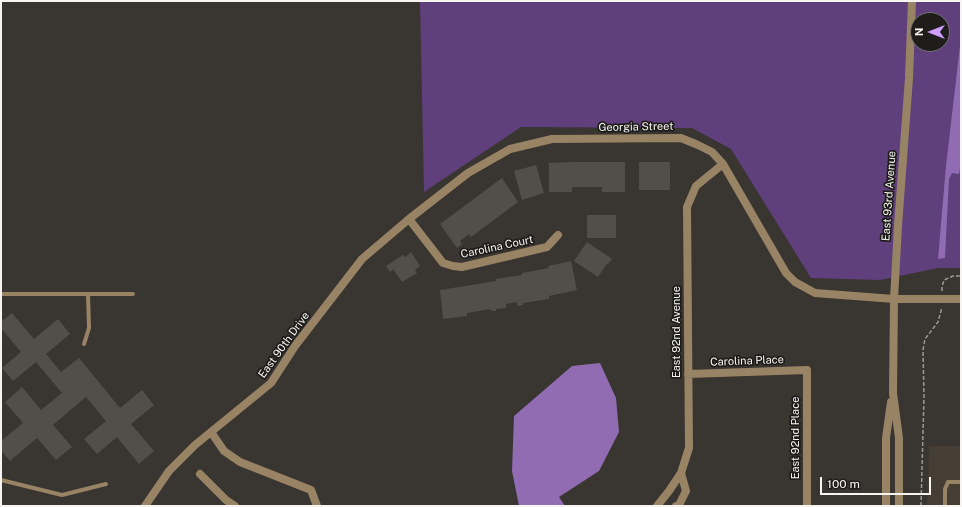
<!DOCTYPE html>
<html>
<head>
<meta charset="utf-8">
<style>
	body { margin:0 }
	#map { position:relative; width:962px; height:507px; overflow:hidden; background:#393530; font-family:"Public Sans",sans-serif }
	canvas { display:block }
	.frame { position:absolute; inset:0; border:2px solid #f7f5f1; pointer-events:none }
	.north { position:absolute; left:910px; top:12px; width:40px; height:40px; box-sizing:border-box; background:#1f1d1b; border:1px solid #757371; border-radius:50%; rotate:270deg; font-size:11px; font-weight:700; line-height:16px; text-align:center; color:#f7f5f1 }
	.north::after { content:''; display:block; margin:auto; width:14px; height:18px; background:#cf9dff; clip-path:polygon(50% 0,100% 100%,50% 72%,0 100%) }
	.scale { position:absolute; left:820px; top:477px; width:111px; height:18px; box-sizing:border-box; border:2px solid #f7f5f1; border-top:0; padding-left:5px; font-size:12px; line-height:14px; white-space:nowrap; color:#f7f5f1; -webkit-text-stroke:3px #1f1d1b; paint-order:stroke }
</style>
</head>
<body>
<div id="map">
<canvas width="962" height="507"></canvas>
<div class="frame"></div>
<div class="north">N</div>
<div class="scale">100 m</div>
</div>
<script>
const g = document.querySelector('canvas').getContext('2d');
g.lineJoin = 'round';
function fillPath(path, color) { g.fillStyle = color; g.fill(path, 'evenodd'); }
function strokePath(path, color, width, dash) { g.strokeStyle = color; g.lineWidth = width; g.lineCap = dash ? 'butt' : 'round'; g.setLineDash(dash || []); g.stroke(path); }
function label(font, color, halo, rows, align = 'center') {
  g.font = font + ' "Public Sans",sans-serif'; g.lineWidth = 3.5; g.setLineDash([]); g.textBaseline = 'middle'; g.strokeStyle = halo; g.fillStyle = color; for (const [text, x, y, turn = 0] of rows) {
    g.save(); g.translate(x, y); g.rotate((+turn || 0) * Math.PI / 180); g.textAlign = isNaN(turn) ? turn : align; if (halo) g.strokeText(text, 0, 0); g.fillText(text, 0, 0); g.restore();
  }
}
const built = new Path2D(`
	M929,446H961V506H927Z`);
const green = new Path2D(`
	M420,1H961V268H938L880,280L811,278L731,149L692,128L521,127L424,192ZM918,20H942V44H918Z`);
const water = new Path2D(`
	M961,37V162L959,174L952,173L949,179L945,258L938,259L946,166Z
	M600,363L616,398L619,432L599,471L559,497L565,506H519L512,471L514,416L572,366Z`);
const building = new Path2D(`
	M572,162H625V192H602V187H572V192H549V163Z
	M639,162H670V190H639Z
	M536,165L544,193L522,200L514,171Z
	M502,178L518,202L471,237L469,234L460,241L462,244L457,248L440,224Z
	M587,215H616V238H587Z
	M587,242L612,259L608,264H607L598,277L574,261Z
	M411,252L420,266L415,270L417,273L402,282L393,269L390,272L386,266L403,255L405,257Z
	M571,261L577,290L549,296V299L523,303V305L517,306V302L506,304V308L496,309V311H491V309L467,313V316L443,319L440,290L496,281V279L522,275V273L549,268L548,266Z
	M12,313L34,339L58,319L70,334L46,354L61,372L79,358L120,408L142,390L154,405L131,424L154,451L139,464L117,437L97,454L84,439L106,421L86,397L53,425L72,447L56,460L37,438L10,461L1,450V441L23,423L5,402L22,387L41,410L62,393L36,362L13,381L2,368L21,352L1,328V322Z`);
const path = new Path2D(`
	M942,291V287L944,280L953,276H961
	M921,506L924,396L923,350L925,339L938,322L942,307`);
const service = new Path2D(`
	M1,294H133
	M84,344L89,328L88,294
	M1,480L62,495L106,484
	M945,506V489L948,482H961`);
const minor = new Path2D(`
	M409,219L443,263L453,266L462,267L547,247L558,235
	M688,374L807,370V506
	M211,432L224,451L240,462L311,490L317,506
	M200,474L226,500L235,506
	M145,506L169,471L195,445L271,383L295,346L362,259L409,219L468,173L510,149L552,139L681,138L698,145L712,152L723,164L786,273L795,282L815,293L894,299H961
	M657,506L669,491L681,473L689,448L687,207L696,186L723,164
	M676,506L679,505L686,491L681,473`);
const tertiary = new Path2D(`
	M886,506V438L891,402
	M899,506V438L893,393L894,299L898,226L909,78L912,1`);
const streetNames = [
	["Georgia Street",636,127,-1],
	["East 93rd Avenue",889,196,-86],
	["Carolina Court",497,247,-12],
	["East 92nd Avenue",677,332,-90],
	["East 90th Drive",284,345,-54],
	["Carolina Place",747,361,-2],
	["East 92nd Place",796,438,-90]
];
fillPath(built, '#463e34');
fillPath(green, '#603f7d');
fillPath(water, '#916cb3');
fillPath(building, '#524e49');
strokePath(path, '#9c9994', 1.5, [4, 2]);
strokePath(service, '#998365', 4);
strokePath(minor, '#998365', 8);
strokePath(tertiary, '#998365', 8);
label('11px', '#f7f5f1', '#1f1d1b', streetNames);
</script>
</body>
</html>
